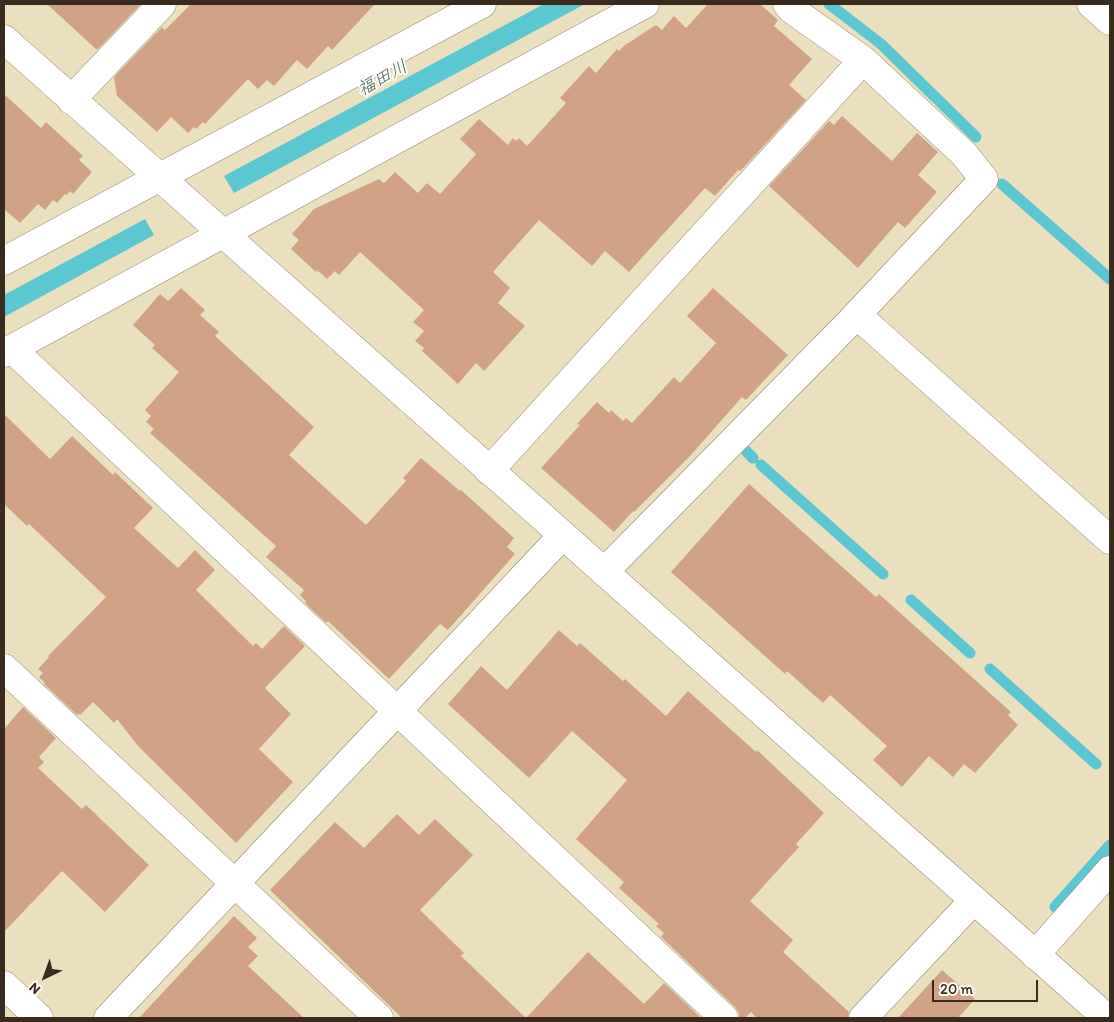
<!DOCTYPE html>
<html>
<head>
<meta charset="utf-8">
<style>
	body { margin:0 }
	#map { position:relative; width:1114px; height:1022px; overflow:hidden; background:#ebe0bd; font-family:Itim,sans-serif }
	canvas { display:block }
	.frame { position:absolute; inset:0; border:5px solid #3b2a1e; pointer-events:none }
	.north { position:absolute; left:20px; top:952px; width:50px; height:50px; -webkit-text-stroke:4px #fdfcf7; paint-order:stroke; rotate:222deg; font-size:14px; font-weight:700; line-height:20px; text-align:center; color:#3b2a1e }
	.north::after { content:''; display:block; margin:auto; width:18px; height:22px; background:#3b2a1e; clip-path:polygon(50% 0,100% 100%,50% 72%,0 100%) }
	.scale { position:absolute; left:932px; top:980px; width:106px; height:22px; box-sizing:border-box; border:2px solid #3b2a1e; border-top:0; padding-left:6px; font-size:15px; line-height:18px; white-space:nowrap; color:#3b2a1e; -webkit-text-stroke:4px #fdfcf7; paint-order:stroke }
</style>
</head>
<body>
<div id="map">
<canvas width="1114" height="1022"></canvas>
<div class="frame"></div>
<div class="north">N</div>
<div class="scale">20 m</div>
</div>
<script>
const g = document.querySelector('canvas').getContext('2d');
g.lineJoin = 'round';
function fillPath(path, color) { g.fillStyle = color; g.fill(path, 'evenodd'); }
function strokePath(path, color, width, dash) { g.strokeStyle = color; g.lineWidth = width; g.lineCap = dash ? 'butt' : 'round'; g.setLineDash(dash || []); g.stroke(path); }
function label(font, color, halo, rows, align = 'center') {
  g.font = font + ' Itim,"Klee One",sans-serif'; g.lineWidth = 4; g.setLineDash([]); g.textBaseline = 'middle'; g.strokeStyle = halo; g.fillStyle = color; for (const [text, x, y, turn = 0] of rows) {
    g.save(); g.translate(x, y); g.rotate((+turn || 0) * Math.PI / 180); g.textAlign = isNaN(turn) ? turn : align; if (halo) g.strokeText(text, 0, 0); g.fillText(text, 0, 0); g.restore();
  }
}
const water = new Path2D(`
	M544,4H585L234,193L224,176Z
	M145,219L154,235L4,317V295Z`);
const stream = new Path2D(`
	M829,4L881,44L976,137
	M1002,184L1110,279
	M746,451L753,458
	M761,465L883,574
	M911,600L970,653
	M990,669L1096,764
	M1055,907L1110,845`);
const building = new Path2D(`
	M47,4H137L139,6L97,50Z
	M191,4H375L332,50L328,46L307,69L297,60L274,86L267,80L258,89L248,79L205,124L203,122L196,129L194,127L188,133L171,117L157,132L117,96L114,77L162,27L165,30Z
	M708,4H760L778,20L774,26L812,59L789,85L806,100L746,165L740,171L738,170L715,196L705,188L629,272L605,251L592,266L539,220L493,272L510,288L498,303L525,326L484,371L476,363L458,384L422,351L424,348L415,341L424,331L413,322L424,310L360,252L339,275L335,271L327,279L317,270L316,272L291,249L299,240L292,234L314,209L379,179L384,183L395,172L418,193L427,183L440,194L476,154L460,139L479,119L508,145L513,138L516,141L519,138L527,146L566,103L560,98L589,66L596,73L617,49L619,51L625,45L656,25L662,30L674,16L686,28Z
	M4,94L41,128L46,122L83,156L79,160L92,172L73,194L70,191L67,195L65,194L57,203L53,200L45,210L38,204L20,223L4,209Z
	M842,116L892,161L917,133L938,152L918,175L937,192L905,228L898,222L858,268L769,186L829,121L834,125Z
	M181,288L205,310L200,315L219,332L215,336L314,427L289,455L366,525L406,481L403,478L421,458L460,491L461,490L514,538L507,547L515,554L448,630L440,624L389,679L328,621L326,623L305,603L306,601L300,595L304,590L266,557L276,546L150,433L154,429L146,422L151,416L145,410L179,372L152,348L155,345L133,325L160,294L168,301Z
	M713,288L788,355L746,400L742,397L691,455L634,512L633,511L614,532L541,468L580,425L577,424L597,402L609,413L611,410L623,421L626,418L632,423L674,377L680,383L716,343L687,316Z
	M4,414L50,459L72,436L113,475L115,472L153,508L134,528L178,568L195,550L215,570L196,590L253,646L256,643L262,649L284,626L305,646L265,688L291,714L259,749L293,782L236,843L138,746L117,719L114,723L93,702L80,715L79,714L77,715L44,684L45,683L39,677L43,673L38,669L49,657L48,656L106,597L29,524L27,526L4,504Z
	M749,484L876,597L879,594L1011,712L1008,715L1018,725L975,773L964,764L953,777L929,756L902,787L873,760L887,746L830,695L823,703L787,671L785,674L671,572Z
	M559,630L577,646L580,643L623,681L625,679L666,716L688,691L756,752L757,750L824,813L796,844L799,847L750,901L793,940L783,952L849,1012L848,1018H757L751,1012L745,1018H739V1013L735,1007L661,937L664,933L656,926L659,924L619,888L624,882L576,839L627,780L572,731L529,778L448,704L481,666L507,690Z
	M23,707L56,738L39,757L44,762L38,768L82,809L86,805L149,865L105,912L62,871L4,932V729Z
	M397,814L419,835L435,819L473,855L420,910L464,953L461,956L526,1018L588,952L644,1004L664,983L701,1018H402L270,890L335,822L364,848Z
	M234,916L257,938L248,947L258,956L248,966L304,1018H139Z
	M942,970L975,999L958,1018H898Z`);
const minor = new Path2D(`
	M1091,4L1110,21
	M71,100L162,4
	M4,261L482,4
	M857,315L1110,540
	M12,349L724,1018
	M4,353L645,4
	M489,471L863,60L791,9L787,4
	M604,572L850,322L984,179L964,154L863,60
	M4,668L379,1018
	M1035,955L1110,870
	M4,985L39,1018
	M108,1018L562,536
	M863,1018L974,900`);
const tertiary = new Path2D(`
	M4,39L1107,1018`);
const waterNames = [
	["福田川",383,79,-29]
];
fillPath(water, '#5ac7d2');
strokePath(stream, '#5ac7d2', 11);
fillPath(building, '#d2a284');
strokePath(minor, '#93856e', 29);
strokePath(tertiary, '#93856e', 29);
strokePath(minor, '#fff', 28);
strokePath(tertiary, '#fff', 28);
label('italic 18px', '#46615d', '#fdfcf7', waterNames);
</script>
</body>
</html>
